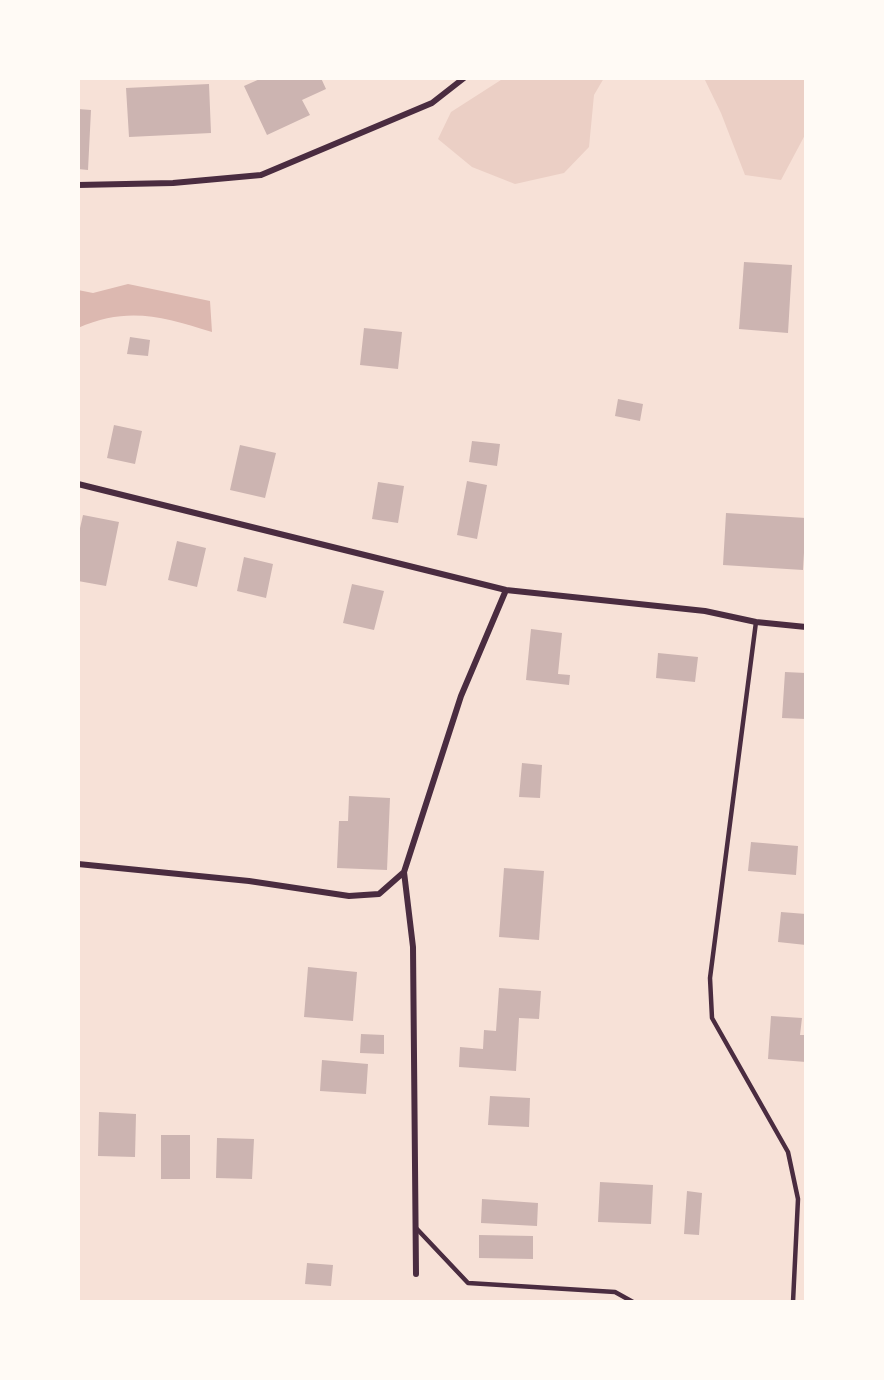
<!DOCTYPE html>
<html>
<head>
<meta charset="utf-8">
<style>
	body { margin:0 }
	#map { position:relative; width:884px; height:1380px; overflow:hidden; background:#f7e1d7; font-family:"Open Sans",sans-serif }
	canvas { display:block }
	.frame { position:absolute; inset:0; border:80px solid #fffaf5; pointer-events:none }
</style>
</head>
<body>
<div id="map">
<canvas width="884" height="1380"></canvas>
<div class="frame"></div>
</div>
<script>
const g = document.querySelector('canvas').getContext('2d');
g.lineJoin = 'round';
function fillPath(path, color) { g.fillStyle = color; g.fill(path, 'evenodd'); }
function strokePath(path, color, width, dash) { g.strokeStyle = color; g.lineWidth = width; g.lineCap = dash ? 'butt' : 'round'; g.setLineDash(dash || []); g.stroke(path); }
const green = new Path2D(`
	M504,78H604L594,95L589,147L564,173L515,184L472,167L438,139L451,112Z
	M704,78H806V133L781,180L745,175L721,113Z`);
const water = new Path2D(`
	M128,284L210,301L212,332C162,317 129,306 78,328V290L93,293Z`);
const building = new Path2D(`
	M262,78H321L326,89L302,100L310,115L267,135L244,86Z
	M209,84L211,133L129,137L126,88Z
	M78,109L91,110L88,170L78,169Z
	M744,262L792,265L788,333L739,329Z
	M364,328L402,332L398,369L360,365Z
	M130,337L150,340L148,356L127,354Z
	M618,399L643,404L640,421L615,416Z
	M114,425L142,431L135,464L107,458Z
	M472,441L500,444L497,466L469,462Z
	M240,445L276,453L265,498L230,490Z
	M467,481L487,485L477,539L457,535Z
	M378,482L404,486L398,523L372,519Z
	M726,513L806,518L803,570L723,565Z
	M83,515L119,522L106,586L78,581V537Z
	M177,541L206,548L197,587L168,580Z
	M244,557L273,564L266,598L237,591Z
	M352,584L384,591L374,630L343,623Z
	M531,629L562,633L558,674L570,675L569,685L526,680Z
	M658,653L698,657L695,682L656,678Z
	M785,672L806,673V719L782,718Z
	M522,763L542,765L540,798L519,797Z
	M349,796L390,798L387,870L337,868L339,821H348Z
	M751,842L798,846L796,875L748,871Z
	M504,868L544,871L539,940L499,937Z
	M781,912L806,914V945L778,942Z
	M308,967L357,972L353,1021L304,1017Z
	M499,988L541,991L539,1019L519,1018L516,1071L459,1067L460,1047L483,1049L484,1030L496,1031Z
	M771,1016L802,1018L800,1035H806V1062L768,1059Z
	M361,1034L384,1035V1054L360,1053Z
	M322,1060L368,1064L366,1094L320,1091Z
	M490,1096L530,1098L529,1127L488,1125Z
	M99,1112L136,1114L135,1157L98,1156Z
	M161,1135H190V1179H161Z
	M217,1138L254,1139L252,1179L216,1178Z
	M600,1182L653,1185L651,1224L598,1222Z
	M687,1191L702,1193L699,1235L684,1234Z
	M482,1199L538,1203L537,1226L481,1223Z
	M479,1235L533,1236V1259L479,1258Z
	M307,1263L333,1265L331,1286L305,1284Z`);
const service = new Path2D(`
	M756,622L710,978L712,1018L788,1152L798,1199L793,1302
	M417,1229L468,1283L615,1292L633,1302`);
const minor = new Path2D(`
	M78,185L173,183L261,175L432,103L464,78
	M78,484L506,590L705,611L756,622L806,627
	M78,864L249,881L349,896L379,894L404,872
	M416,1274L413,947L404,872L461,696L506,590`);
fillPath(green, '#ebcfc5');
fillPath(water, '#dcb8b0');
fillPath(building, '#ccb4b1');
strokePath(service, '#4a2c40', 4.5);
strokePath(minor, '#4a2c40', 6);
</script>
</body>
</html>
